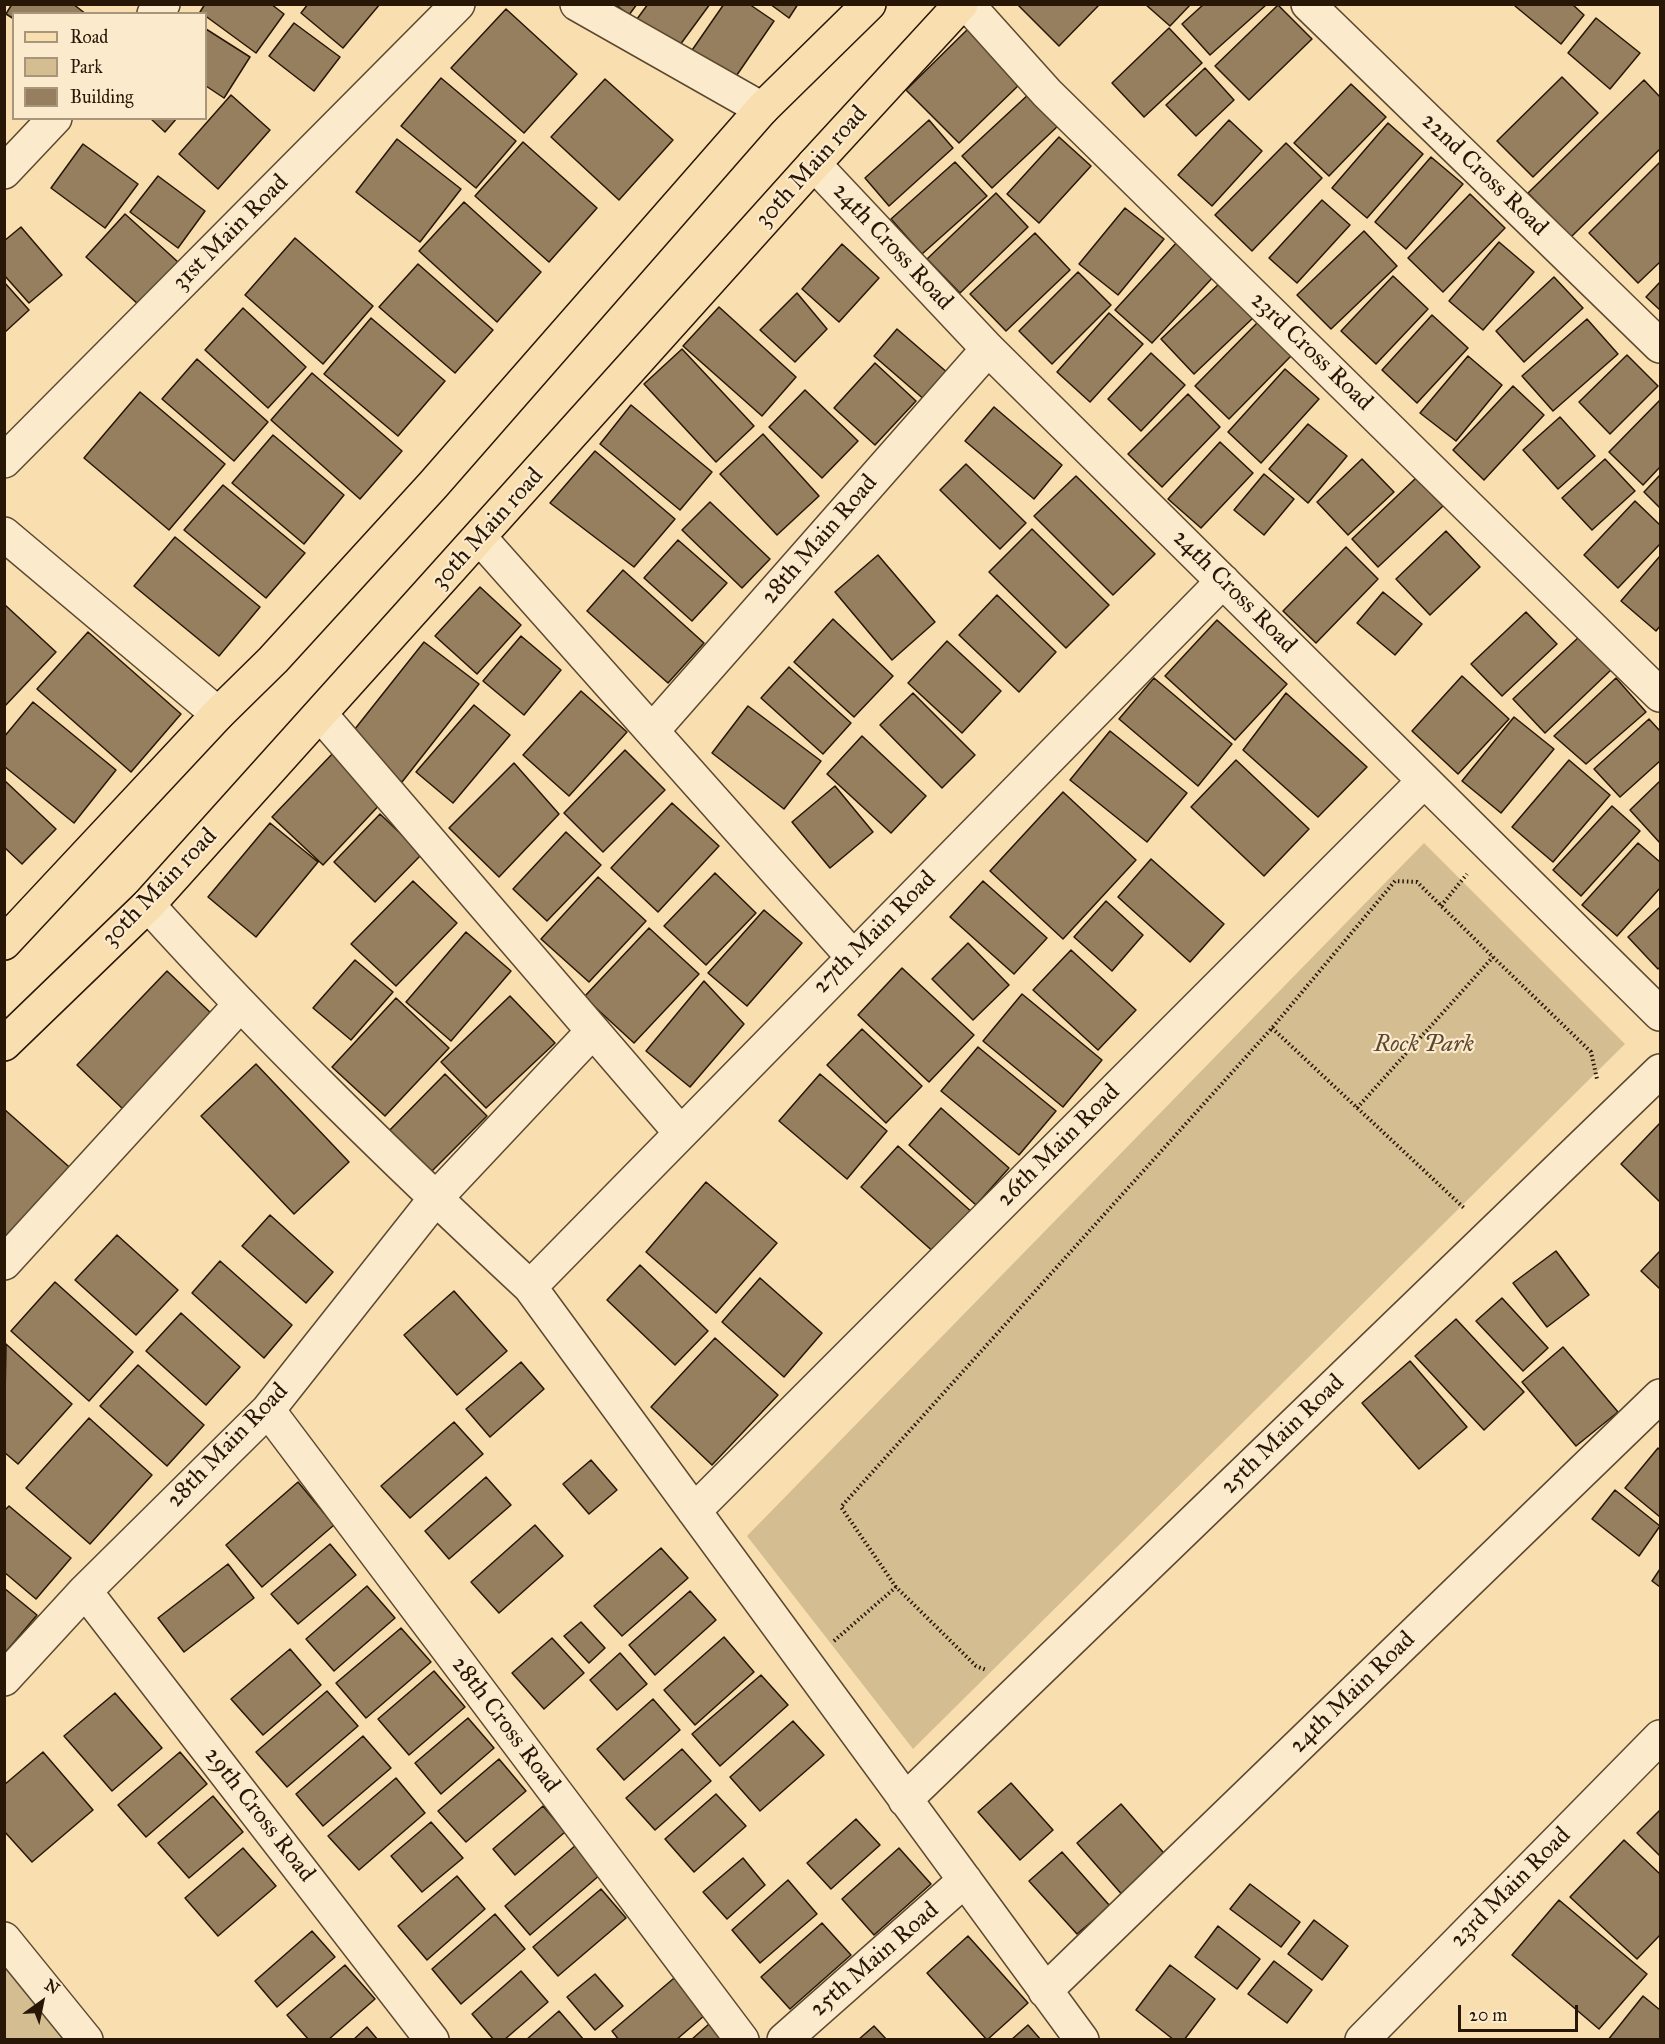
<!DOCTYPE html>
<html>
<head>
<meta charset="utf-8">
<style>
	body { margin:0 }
	#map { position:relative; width:1665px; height:2044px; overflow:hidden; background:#f9dfaf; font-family:"IM FELL Great Primer",serif }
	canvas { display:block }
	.frame { position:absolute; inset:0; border:6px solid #281606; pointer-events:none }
	.legend { position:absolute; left:12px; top:12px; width:195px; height:108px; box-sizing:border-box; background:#fbeacb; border:2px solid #a7957c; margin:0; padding:8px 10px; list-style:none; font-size:18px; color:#281606 }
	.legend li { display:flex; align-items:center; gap:12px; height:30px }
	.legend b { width:30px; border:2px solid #a7957c }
	.north { position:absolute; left:12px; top:1972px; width:60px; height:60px; -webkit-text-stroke:4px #fbeacb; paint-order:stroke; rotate:33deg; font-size:16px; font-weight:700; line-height:24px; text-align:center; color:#281606 }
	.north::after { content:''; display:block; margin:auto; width:21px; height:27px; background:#281606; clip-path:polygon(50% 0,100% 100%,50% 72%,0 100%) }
	.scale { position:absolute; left:1458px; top:2005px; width:120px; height:27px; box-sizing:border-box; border:3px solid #281606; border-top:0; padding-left:8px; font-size:18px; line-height:21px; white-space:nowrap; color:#281606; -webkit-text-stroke:4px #fbeacb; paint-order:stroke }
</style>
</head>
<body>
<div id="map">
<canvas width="1665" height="2044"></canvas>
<div class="frame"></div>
<ul class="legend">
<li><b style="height:8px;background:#f9dfaf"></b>Road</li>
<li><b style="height:16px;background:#d5bd92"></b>Park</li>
<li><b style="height:16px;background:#957f5e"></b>Building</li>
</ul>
<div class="north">N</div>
<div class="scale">20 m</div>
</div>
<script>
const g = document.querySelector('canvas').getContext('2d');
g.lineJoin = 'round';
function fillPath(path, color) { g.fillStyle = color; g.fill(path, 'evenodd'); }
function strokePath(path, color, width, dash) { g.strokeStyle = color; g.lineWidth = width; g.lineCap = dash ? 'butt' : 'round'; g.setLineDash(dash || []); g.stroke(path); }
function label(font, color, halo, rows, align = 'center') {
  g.font = font + ' "IM FELL Great Primer",serif'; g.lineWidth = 4.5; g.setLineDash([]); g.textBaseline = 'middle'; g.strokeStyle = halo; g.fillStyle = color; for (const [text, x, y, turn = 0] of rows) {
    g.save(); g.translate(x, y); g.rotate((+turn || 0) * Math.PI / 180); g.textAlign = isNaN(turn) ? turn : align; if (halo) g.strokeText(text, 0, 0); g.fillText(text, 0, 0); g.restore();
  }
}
const green = new Path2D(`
	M1424,843L1625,1044L913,1749L747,1536Z
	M5,1956L68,2039H5Z`);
const building = new Path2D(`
	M12,4H73L86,14H14V19L6,14Z
	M205,4H271L284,14L256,53L200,12Z
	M308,4H380L343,48L301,13Z
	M615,4H637L629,15Z
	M648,4H710L677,49L637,19Z
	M724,4H749L774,21L730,85L688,56Z
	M770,4H798L789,18Z
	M1017,4H1100L1059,46Z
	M1145,4H1191L1170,26Z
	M1204,4H1266V5L1210,55L1182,24Z
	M1517,4H1572L1584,15L1561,44L1515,6Z
	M1278,5L1312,39L1249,100L1215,66Z
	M506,9L577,74L524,133L451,68Z
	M1596,18L1640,53L1610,89L1568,53Z
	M294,23L340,57L314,91L269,56Z
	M1169,28L1202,63L1144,117L1112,83Z
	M206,29L250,57L224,98L206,86Z
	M968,29L1021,83L959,143L906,90Z
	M1205,68L1234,100L1196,136L1166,105Z
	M1562,77L1598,113L1533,177L1497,141Z
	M441,78L516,141L476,188L401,126Z
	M605,79L673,140L619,200L551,137Z
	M1644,80L1660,97V149L1571,237L1528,193Z
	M1351,84L1386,117L1329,176L1294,143Z
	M1030,93L1059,125L992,188L962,156Z
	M231,95L270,130L218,189L179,154Z
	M150,118H177L165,132Z
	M929,120L953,148L889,206L865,178Z
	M1229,120L1262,151L1212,206L1178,175Z
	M1388,123L1423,154L1367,218L1332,188Z
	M1059,137L1091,166L1039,223L1007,194Z
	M397,139L461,189L420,242L356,192Z
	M523,142L597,208L549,262L475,196Z
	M1286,143L1322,178L1252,251L1215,215Z
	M83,144L138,184L105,228L51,188Z
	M1431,157L1463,184L1406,249L1375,222Z
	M955,162L987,196L922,254L891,219Z
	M1660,162V262L1638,283L1589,233Z
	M158,176L205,211L178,248L130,212Z
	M996,193L1028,227L960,293L927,259Z
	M1470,194L1505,228L1443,292L1408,258Z
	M1322,200L1350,225L1297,283L1269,258Z
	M464,202L541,272L497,322L419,251Z
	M1125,208L1164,239L1118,295L1079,264Z
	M125,214L178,262L139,305L86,257Z
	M21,227L62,275L29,303L4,275V241Z
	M1364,231L1397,266L1331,329L1297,295Z
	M1035,233L1070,270L1006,331L970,294Z
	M295,238L373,306L323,364L245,295Z
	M1178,241L1215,275L1152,343L1115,310Z
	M1499,242L1534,272L1483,330L1449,301Z
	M842,244L879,278L839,322L802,289Z
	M418,264L493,330L455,373L379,307Z
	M1078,272L1111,305L1052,364L1019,331Z
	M1393,276L1428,309L1376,364L1341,331Z
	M1554,277L1583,308L1524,362L1496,331Z
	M4,282L29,310L4,333Z
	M1221,282L1254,317L1194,374L1161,339Z
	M1660,282V310L1646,297Z
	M797,293L827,329L795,362L760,330Z
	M719,307L796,377L762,416L683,346Z
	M243,308L306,367L268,408L205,350Z
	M1109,313L1143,344L1090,402L1057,372Z
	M1432,315L1468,348L1417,403L1382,370Z
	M371,318L445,381L398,436L324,374Z
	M1587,319L1618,354L1553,411L1522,376Z
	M1258,322L1292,355L1229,419L1195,386Z
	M897,329L949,374L926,401L874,356Z
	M682,349L754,426L716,462L644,384Z
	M1151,353L1185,385L1141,431L1108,399Z
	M1627,355L1658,386L1610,434L1579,402Z
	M1468,356L1502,385L1456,441L1420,413Z
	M197,359L268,422L234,461L162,399Z
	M875,363L916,401L875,445L834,408Z
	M1285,369L1319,399L1261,463L1228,432Z
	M312,373L402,451L360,499L271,420Z
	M1513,386L1544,415L1484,480L1453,450Z
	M805,390L858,441L822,478L769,427Z
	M140,392L225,464L169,530L84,458Z
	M1188,394L1220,427L1162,487L1128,454Z
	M1660,400V467L1643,485L1609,452Z
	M631,405L712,472L680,510L600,444Z
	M994,407L1062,465L1034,499L965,441Z
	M1560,417L1595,456L1558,489L1523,450Z
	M1308,424L1347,456L1308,503L1269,469Z
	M763,434L819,496L777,535L720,474Z
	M273,435L344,495L304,544L232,483Z
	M1220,442L1253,473L1201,528L1168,499Z
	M595,451L675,519L634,567L550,503Z
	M1362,459L1394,492L1348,535L1317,502Z
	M1605,459L1635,491L1592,530L1562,498Z
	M966,464L1026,523L1000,549L940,490Z
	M1264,474L1294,499L1264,535L1234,510Z
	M1660,475V508L1644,492Z
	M1076,476L1155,554L1113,595L1034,516Z
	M1416,478L1443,506L1378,567L1352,539Z
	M223,485L305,553L266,598L184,530Z
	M1635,501L1660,525V544L1618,588L1584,555Z
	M710,502L770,559L742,588L682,530Z
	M1032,529L1109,605L1066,648L989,572Z
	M1446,531L1480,567L1430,615L1396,579Z
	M175,537L260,607L219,656L134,586Z
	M678,540L727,583L692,621L644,578Z
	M1346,547L1378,579L1316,643L1283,611Z
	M878,555L935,622L892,660L835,592Z
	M1660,556V626L1656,631L1621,601Z
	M623,570L704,643L668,683L587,611Z
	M480,587L521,625L477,674L435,636Z
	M1383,592L1422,624L1395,655L1357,623Z
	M997,595L1056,652L1019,692L959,635Z
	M4,604L56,652L4,707Z
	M1526,612L1557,644L1502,696L1471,664Z
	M833,619L893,676L854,717L794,662Z
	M1217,620L1287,684L1235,740L1165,676Z
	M88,632L181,714L131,772L37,689Z
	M521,636L561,670L524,715L483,681Z
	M1580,636L1612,669L1545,733L1513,699Z
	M947,641L1001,691L962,733L908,683Z
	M424,642L479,684L402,782L347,739Z
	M789,667L851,723L823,754L761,698Z
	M1462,676L1509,719L1458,774L1412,731Z
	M1154,678L1232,744L1198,786L1119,719Z
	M1616,678L1646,712L1586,764L1554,736Z
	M581,691L627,732L569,796L523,755Z
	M913,693L975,755L942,788L880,725Z
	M1286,693L1367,767L1318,817L1243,750Z
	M33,702L116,770L74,823L4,766V737Z
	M474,705L510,735L453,803L416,772Z
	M748,706L821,761L784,809L712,753Z
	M1514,717L1554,749L1501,813L1462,781Z
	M1649,719L1660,731V761L1620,797L1594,769Z
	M1110,731L1187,793L1147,842L1070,780Z
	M862,736L926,796L891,833L827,774Z
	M625,750L665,790L603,852L564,813Z
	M335,751L385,799L323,865L272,817Z
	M1236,760L1309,829L1264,876L1191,807Z
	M1569,760L1610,795L1553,862L1512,827Z
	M514,763L559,814L499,877L449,828Z
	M4,780L56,829L22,864L4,847Z
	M1660,781V843L1630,810Z
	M835,786L873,832L830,868L792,822Z
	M1063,792L1136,860L1063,939L990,871Z
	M672,803L719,846L658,912L611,868Z
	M1612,806L1640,831L1581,896L1553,870Z
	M380,814L422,854L375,902L334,862Z
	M270,823L318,862L256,937L208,897Z
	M566,832L601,865L547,921L513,889Z
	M1638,843L1660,862V888L1617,936L1582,905Z
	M1151,859L1224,924L1190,962L1118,897Z
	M715,873L756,913L706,965L664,926Z
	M598,877L646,921L589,982L541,939Z
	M413,881L457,923L396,986L351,944Z
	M983,881L1047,938L1014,974L950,917Z
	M1106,901L1143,935L1112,971L1074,937Z
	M1660,907V967L1658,969L1628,937Z
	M764,910L802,943L747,1006L708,973Z
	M649,928L699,974L634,1043L584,997Z
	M466,932L511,971L451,1041L406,1002Z
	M968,943L1009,985L973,1020L932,979Z
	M1071,950L1136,1010L1098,1050L1033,990Z
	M355,960L393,992L351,1040L313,1008Z
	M902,968L974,1035L929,1082L858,1015Z
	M167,971L215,1017L125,1111L77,1065Z
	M704,981L744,1024L690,1087L646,1051Z
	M1022,994L1102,1060L1063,1107L983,1041Z
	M510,996L555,1043L486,1108L441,1062Z
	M396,998L449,1048L385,1116L332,1067Z
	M862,1029L922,1086L886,1123L827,1065Z
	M978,1047L1056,1111L1019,1155L941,1091Z
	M256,1064L349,1162L294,1214L201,1116Z
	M445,1074L487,1116L423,1180L381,1139Z
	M820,1074L887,1131L847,1179L779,1121Z
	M941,1108L1009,1168L976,1205L909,1145Z
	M4,1109L76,1173L4,1252Z
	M1660,1123V1202L1621,1164Z
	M898,1146L974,1214L937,1255L861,1187Z
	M706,1182L777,1243L716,1313L646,1252Z
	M270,1215L333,1272L306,1303L242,1246Z
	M117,1235L178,1290L136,1335L75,1280Z
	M1556,1251L1589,1295L1547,1327L1513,1283Z
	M1660,1251V1289L1641,1271Z
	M220,1261L292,1325L264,1358L192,1293Z
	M640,1265L708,1331L675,1365L607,1300Z
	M760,1278L822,1333L784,1377L722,1322Z
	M55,1282L133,1352L89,1401L11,1331Z
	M454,1291L507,1351L457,1395L404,1335Z
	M1502,1298L1548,1348L1523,1371L1476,1321Z
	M181,1313L240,1367L206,1405L146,1351Z
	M1456,1319L1524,1392L1484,1430L1415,1356Z
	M715,1338L778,1395L712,1465L651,1407Z
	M6,1344L72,1404L18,1464L4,1452Z
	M1563,1347L1618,1412L1576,1446L1522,1382Z
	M1410,1361L1467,1427L1419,1469L1362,1403Z
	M521,1362L544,1389L490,1437L466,1409Z
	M138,1365L204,1425L167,1466L100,1406Z
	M89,1418L152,1475L90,1544L26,1488Z
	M454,1422L483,1454L410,1518L381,1486Z
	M1658,1448L1660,1450V1517L1625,1488Z
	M591,1460L617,1490L589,1514L563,1484Z
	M486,1477L511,1505L449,1559L425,1531Z
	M298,1482L334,1525L262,1587L226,1545Z
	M1615,1490L1660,1526L1639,1556L1592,1519Z
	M9,1506L71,1558L36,1599L4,1572V1511Z
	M535,1525L563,1556L499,1613L471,1582Z
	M330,1544L356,1575L298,1624L271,1594Z
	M661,1548L688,1578L622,1636L594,1606Z
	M228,1564L254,1598L184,1652L158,1618Z
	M1660,1569V1587L1652,1581Z
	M367,1586L395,1618L334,1671L306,1639Z
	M4,1588L37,1615L4,1654Z
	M690,1591L716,1620L655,1675L629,1645Z
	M581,1622L605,1648L589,1663L564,1636Z
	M401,1628L431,1662L366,1718L336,1683Z
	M724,1637L754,1672L695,1725L664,1690Z
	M552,1638L584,1673L544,1709L512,1673Z
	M290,1649L321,1685L263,1735L231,1699Z
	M620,1653L647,1684L617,1710L590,1680Z
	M434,1671L465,1707L409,1755L378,1719Z
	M761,1675L788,1705L720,1766L692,1734Z
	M327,1691L358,1726L287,1787L256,1752Z
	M115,1693L162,1748L112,1791L64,1736Z
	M653,1699L680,1730L624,1780L597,1749Z
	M468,1718L494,1748L441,1794L415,1763Z
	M793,1721L824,1755L760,1811L730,1777Z
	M363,1736L391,1768L323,1826L296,1794Z
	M682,1749L711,1781L655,1830L626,1798Z
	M43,1752L93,1810L32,1862L4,1831V1785Z
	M180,1752L207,1784L146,1837L118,1805Z
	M499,1759L526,1791L466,1842L438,1811Z
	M396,1778L425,1813L359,1870L328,1836Z
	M1011,1783L1053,1830L1020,1860L978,1812Z
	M716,1794L746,1826L694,1872L665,1839Z
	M213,1796L243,1832L189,1878L158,1843Z
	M1121,1804L1169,1859L1125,1898L1077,1843Z
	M543,1806L565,1832L515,1875L493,1849Z
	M1660,1810V1856L1637,1833Z
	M856,1819L880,1845L831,1889L807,1863Z
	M431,1822L463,1858L422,1892L391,1856Z
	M1624,1840L1660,1874V1935L1637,1959L1570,1897Z
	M576,1845L601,1874L530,1935L505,1906Z
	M243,1848L276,1886L218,1936L185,1898Z
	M899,1848L931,1884L874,1935L842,1899Z
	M1062,1852L1110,1906L1077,1934L1029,1881Z
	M743,1858L765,1885L727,1919L703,1892Z
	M457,1876L485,1909L427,1960L398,1926Z
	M788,1880L817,1914L760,1963L732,1930Z
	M1250,1884L1300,1922L1281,1947L1230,1909Z
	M601,1889L626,1918L558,1976L533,1947Z
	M1559,1900L1647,1974L1599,2029L1512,1955Z
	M495,1914L525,1949L461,2004L432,1969Z
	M1314,1920L1348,1946L1322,1980L1288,1954Z
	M822,1923L851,1955L790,2009L761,1977Z
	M1218,1926L1260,1959L1237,1989L1195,1957Z
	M312,1931L335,1957L277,2007L255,1981Z
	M968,1936L1028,2003L987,2040L927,1973Z
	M1274,1961L1312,1990L1287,2023L1248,1994Z
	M345,1965L375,1999L328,2040H309L287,2015Z
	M1170,1965L1215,1999L1184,2040H1174L1136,2010Z
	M521,1971L548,2002L504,2040H494L472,2014Z
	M680,1973L712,2009L676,2040H619L612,2031Z
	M595,1974L623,2006L595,2030L567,1997Z
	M1643,1996L1660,2010V2040H1608Z
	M559,2011L584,2040H526Z
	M709,2024L723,2040H691Z
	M1028,2025L1041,2040H1011Z
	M874,2026L887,2040H858Z
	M367,2027L378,2040H353Z`);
const path = new Path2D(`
	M1441,906L1467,874
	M1272,1028L1464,1208
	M1357,1108L1493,957
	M896,1587L841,1507L1272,1028L1395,881L1417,882L1493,957L1591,1052L1597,1079
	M834,1641L896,1587L976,1666L986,1670`);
const minor = new Path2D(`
	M577,4L762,109
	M967,4L1047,93L1660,695
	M1308,4L1660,346
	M154,14L163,4
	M814,164L988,349L1660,1014
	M4,172L55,118
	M4,461L458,4
	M4,534L218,714
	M480,538L852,956
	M321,715L680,1132
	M652,731L988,349
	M148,905C269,1039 398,1164 530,1287L1082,2040
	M4,1263L239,1006
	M530,1287L1223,581
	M268,1410L742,2040
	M694,1511L1424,781
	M85,1591L432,2040
	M4,1679L85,1591L268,1410L435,1199L593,1031
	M905,1800L1660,1071
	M4,1939L86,2040
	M1045,1991L1660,1396
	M784,2040L965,1880
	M1362,2040L1660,1737`);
const major = new Path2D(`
	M4,943L218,714L273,660L433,485L762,109L869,4
	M4,1044L148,905L814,164L961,4`);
const streetNames = [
	["30th Main road",812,167,-48],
	["22nd Cross Road",1484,175,44],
	["31st Main Road",231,233,-45],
	["24th Cross Road",892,247,47],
	["23rd Cross Road",1311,352,44],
	["30th Main road",488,529,-48],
	["28th Main Road",820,540,-49],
	["24th Cross Road",1234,592,45],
	["30th Main road",160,888,-46],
	["27th Main Road",875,933,-45],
	["26th Main Road",1059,1146,-45],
	["25th Main Road",1283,1435,-44],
	["28th Main Road",228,1446,-46],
	["24th Main Road",1353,1693,-44],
	["28th Cross Road",505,1725,53],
	["29th Cross Road",259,1815,52],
	["23rd Main Road",1511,1888,-45],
	["25th Main Road",875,1960,-41]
];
const parkNames = [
	["Rock Park",1424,1045]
];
fillPath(green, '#d5bd92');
fillPath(building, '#957f5e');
strokePath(building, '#281606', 1.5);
strokePath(minor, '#5c4830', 36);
strokePath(major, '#281606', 36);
strokePath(path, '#281606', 4, [1.5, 3]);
strokePath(minor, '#fbeacb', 33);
strokePath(major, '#f9dfaf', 33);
label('24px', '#281606', '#fbeacb', streetNames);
label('italic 24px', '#5c4830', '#fbeacb', parkNames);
</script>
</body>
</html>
